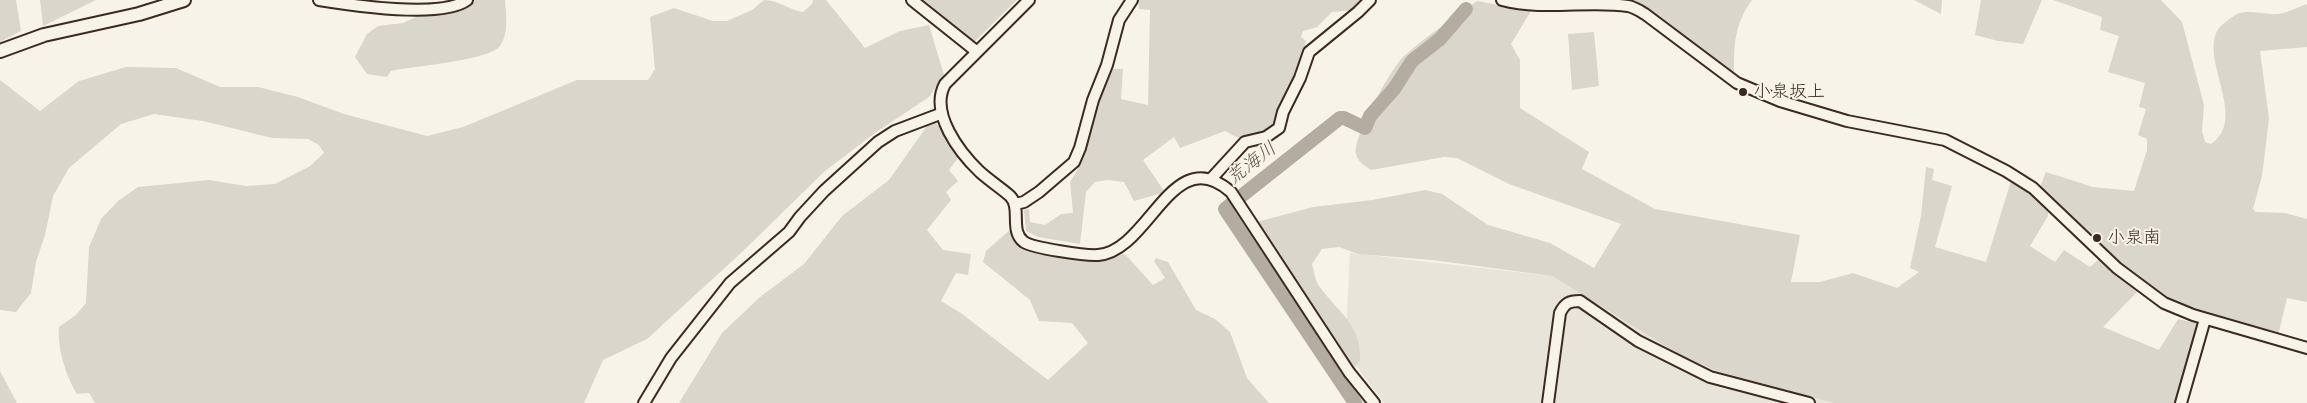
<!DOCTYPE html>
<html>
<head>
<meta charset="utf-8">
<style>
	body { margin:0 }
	canvas { display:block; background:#f7f3e8 }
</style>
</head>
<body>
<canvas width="2307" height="403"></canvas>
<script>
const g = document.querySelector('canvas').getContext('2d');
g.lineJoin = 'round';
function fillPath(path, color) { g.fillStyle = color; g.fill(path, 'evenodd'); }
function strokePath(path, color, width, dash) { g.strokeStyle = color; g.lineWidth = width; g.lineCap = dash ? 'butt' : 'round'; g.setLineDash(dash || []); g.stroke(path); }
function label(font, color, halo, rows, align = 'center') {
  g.font = font + ' Pangolin,"Klee One",sans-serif'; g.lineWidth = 4; g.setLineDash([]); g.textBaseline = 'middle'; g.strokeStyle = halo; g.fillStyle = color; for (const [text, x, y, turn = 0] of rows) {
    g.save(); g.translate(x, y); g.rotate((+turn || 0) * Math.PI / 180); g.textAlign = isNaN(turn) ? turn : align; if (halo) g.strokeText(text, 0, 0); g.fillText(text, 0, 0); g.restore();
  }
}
const built = new Path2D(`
	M1350,253L1552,276L1678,354L1726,375L1837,403H1384L1345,351Z`);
const green = new Path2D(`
	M0,0H16L21,31L0,42Z
	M40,0H96L43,26Z
	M445,0H505C506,14 509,33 500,46C488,61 413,66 391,71L387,77L367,74L355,57L367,34L378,26L403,23L429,11Z
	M764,0C778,0 789,10 803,12L812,4L813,0H826L865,48L900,31L929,25L944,75L929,97L875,133L825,171L740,254L647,339L603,360L584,403H95L89,393L77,394C66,376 57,348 59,327L76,315L86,303L89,247L101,219L118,201L138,187L209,180L246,186L275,184L310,166L324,153L319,145L308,139L272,138L203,121L154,114L121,124L69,168L53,196L45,235L36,262L31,293L16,312L0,310V80L40,111L79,81L126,67L176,68L220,87H258L298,97L344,114L427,136L463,127L577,80H648L655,69L650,17L674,8L713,21H727L752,10Z
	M924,0H1017L974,42Z
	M1138,0H1367L1356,10L1332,12L1317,27L1303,31L1301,37L1306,41L1300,67L1277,123C1270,132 1251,142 1240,138C1235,137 1229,133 1225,131L1180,148L1174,137L1143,160L1164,191L1163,193L1134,201L1124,182L1108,180L1095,182L1086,192L1080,244L1038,237L1026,231L1024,210L1029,209L1030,222L1045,225L1061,214L1073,213L1070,182L1078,169L1110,69H1123L1121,99L1148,105L1150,10L1139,9Z
	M1622,0H1752C1734,25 1734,44 1734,74L1643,5Z
	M1914,0H1942L1941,14Z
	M1981,0H2042L2023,44L1998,41L1975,35Z
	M2053,0H2161L2182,22L2204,105L2202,131L2205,142L2211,144C2253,116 2187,46 2227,21C2230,19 2235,14 2240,13C2251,10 2266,15 2278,14C2287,13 2298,7 2307,4V47L2260,51L2269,119L2262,176L2253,209L2256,212L2285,213L2307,219V302L2287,298L2278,336C2242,325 2198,319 2166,299C2122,271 2077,222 2040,187L2046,172L2093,187L2134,191L2147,150V139L2138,135L2146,109L2139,107L2145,83L2108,72L2119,36L2100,30L2102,17Z
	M1477,1L1531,11L1511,44L1520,60V108L1589,152L1582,169L1655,209L1800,235L1791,282H1820L1853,273L1897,288L1919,272L1910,268L1921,216L1926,167L1934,169L1932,180L1952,186L1935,247L1986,262L2011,181L2031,194L2048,211V216L2030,246L2055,262L2064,250L2090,267L2100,258L2137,292L2103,327L2159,350L2178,319L2200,324L2178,403H1835L1726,375L1678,354L1552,276L1432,260L1358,254L1339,247L1322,249L1312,264C1314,271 1315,280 1319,286C1338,312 1362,325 1360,361L1354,368L1257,222L1313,207L1372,200L1425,190L1442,194L1488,225L1550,243L1594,268L1621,224L1509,184L1457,158L1444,157L1371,170C1365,166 1358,162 1356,154C1352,138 1391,68 1404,56C1426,36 1453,19 1477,1Z
	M1594,32L1599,86L1572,90L1568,34Z
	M936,123L960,155L949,170L958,181L946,192L951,200L927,230L943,250L971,254L968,275L956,273L941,301L962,314L1048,380L1088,343L1072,323L1039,321L1030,300L983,262L986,251L1011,229L1016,240L1024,247L1084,260L1102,259L1125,254L1153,285L1165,278L1154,261L1156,258L1168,262L1196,310L1215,319L1230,332L1247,378L1269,403H679L722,333L760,297L804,264L842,216L889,180L927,126Z
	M1232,206L1367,403H1358L1259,263L1229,209Z
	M0,371L17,403H0Z`);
const river = new Path2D(`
	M1355,403L1225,209L1340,118H1344L1365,128L1370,116L1394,89L1412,61L1440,39L1466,9`);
const minor = new Path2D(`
	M319,0C350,5 442,19 467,0
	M912,0L976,51
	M1029,0L945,84C929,113 960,153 980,172C990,181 1001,188 1010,196C1022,208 1009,231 1024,242C1033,248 1086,256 1098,255C1150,251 1172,140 1231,192L1349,372L1374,403
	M1502,0C1544,11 1588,0 1628,6C1634,7 1640,11 1645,14L1737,83L1780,101L1847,121L1945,140L2006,171L2033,188L2117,268L2164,303L2193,315L2307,348
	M1211,179L1245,142L1266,137L1279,128L1283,112L1300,78L1309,52L1358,12L1370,0
	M1015,204L1024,202L1039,192L1074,162L1080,148L1093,100L1107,65L1119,20L1132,0
	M644,403L671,358L730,283L789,232L800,217L824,191L878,142L895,131L940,114
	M1548,403L1560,313C1565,303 1569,301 1580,301L1638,341L1710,377L1809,403
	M2181,403L2205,319`);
const major = new Path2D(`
	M0,51L44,35L139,14L184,0`);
const markers = [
	[1743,92,5,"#3b2a1e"],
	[2097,238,5,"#3b2a1e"]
];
const poiNames = [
	["小泉坂上",1753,92],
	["小泉南",2107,238]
];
const waterNames = [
	["荒海川",1252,164,-38]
];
fillPath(built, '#e9e4d9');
fillPath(green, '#dbd6cb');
strokePath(river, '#b4aca0', 14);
strokePath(minor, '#3b2a1e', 14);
strokePath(major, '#3b2a1e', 16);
strokePath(minor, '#f7f3e8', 10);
strokePath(major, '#f7f3e8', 12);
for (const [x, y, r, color] of markers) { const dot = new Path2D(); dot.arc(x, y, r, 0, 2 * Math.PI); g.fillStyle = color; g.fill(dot); strokePath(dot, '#f7f3e8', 2); }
label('18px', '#3b2a1e', '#f7f3e8', poiNames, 'left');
label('italic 19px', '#5f5145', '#f7f3e8', waterNames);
</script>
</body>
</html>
